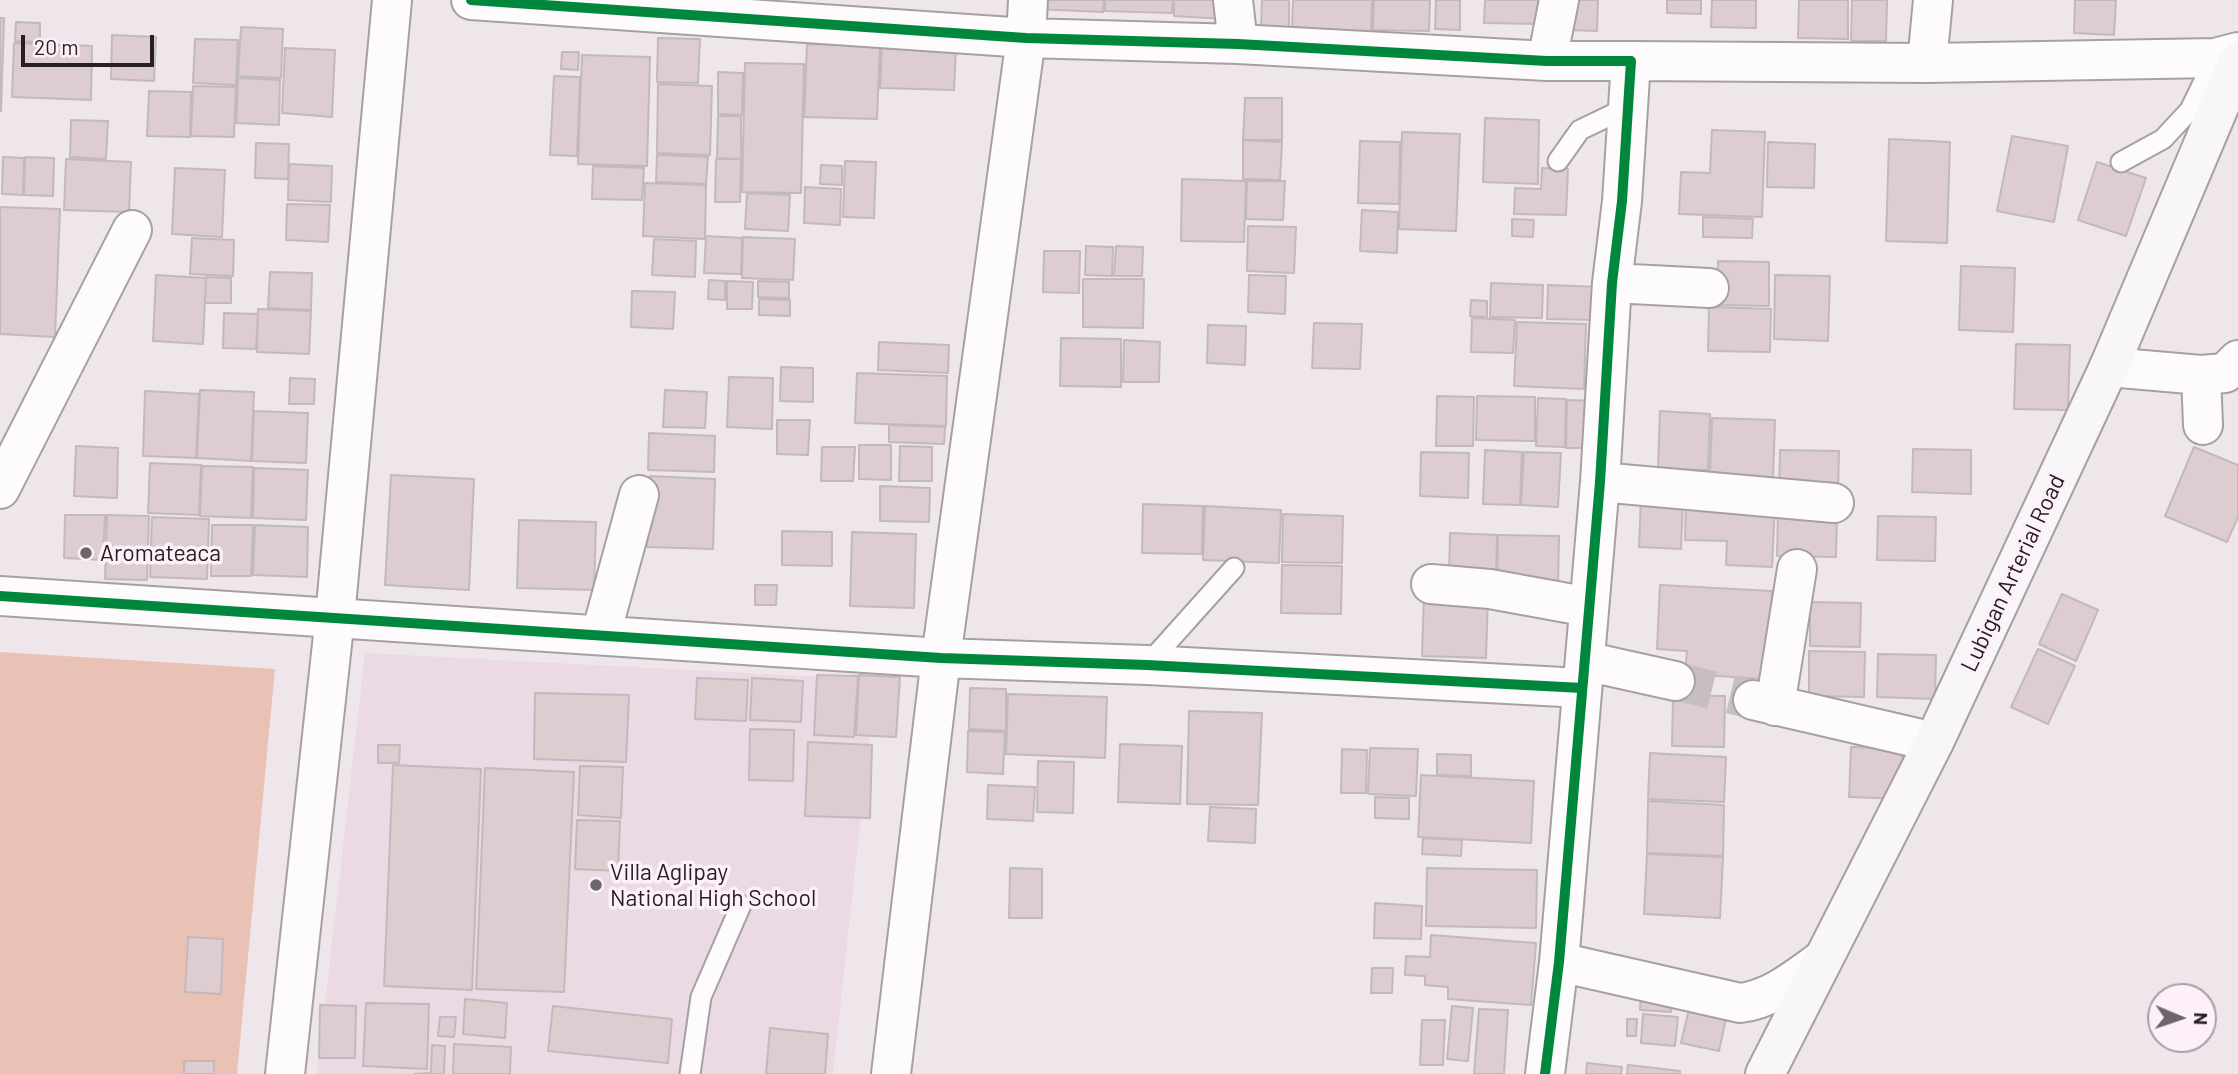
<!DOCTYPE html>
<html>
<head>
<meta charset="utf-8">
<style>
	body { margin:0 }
	#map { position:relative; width:2238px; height:1074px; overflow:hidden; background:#efe6eb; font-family:Barlow,sans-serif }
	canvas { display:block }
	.north { position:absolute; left:2147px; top:983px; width:70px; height:70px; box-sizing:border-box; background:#fef0f9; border:2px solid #a89da3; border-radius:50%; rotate:92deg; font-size:19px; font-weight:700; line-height:28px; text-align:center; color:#262023 }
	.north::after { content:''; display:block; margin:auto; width:24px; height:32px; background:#6c6569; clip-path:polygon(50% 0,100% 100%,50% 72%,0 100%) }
	.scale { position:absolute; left:21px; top:35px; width:133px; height:32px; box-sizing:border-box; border:4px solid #262023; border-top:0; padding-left:9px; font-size:21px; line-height:24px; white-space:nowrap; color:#262023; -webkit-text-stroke:5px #fef0f9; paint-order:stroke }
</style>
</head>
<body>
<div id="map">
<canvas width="2238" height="1074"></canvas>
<div class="north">N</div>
<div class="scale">20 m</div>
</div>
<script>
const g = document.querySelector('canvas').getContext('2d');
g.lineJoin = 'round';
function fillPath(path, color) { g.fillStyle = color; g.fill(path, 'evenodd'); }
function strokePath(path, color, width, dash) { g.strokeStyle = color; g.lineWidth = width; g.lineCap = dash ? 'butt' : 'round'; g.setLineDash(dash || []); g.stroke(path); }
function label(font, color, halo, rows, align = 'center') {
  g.font = font + ' Barlow,sans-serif'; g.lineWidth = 7; g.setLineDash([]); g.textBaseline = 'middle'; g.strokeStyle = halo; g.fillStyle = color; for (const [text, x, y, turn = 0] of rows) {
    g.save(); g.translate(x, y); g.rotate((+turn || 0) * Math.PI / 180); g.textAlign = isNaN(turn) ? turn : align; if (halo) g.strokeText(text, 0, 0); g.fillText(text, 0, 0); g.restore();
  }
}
const built = new Path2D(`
	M365,653L861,679L874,695L833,1074H317Z`);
const green = new Path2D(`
	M0,652L275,669L237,1074H0Z`);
const building = new Path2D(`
	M1036,0H1104L1103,12L1035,9Z
	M1105,0H1173L1172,13L1105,11Z
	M1174,0H1226L1225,19L1174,16Z
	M1262,0H1289V27H1261Z
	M1293,0H1372L1371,33L1292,30Z
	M1374,0H1430L1429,31L1373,30Z
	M1436,0H1460V30L1435,29Z
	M1485,0H1543V24L1484,23Z
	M1569,0H1598L1597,31L1568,30Z
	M1667,0H1701V14L1667,13Z
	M1712,0H1756V28L1711,27Z
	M1799,0H1848V39L1798,38Z
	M1852,0H1887L1886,41H1851Z
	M2075,0H2116L2114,35L2074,33Z
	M0,18H4L1,111H0Z
	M16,22L40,23V42L15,41Z
	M241,27L283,29L281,78L238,76Z
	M112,35L156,37L154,81L111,79Z
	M658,38L700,39L698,83L657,82Z
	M195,39L238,40L236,85L193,83Z
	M14,43L92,46L91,100L12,97Z
	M807,44L880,46L877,119L804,117Z
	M882,46L956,48L954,90L880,88Z
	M285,48L335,50L332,117L282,113Z
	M562,52H579L578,70L561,69Z
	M582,55L650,57L647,166L578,164Z
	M745,63L804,64L801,193L742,192Z
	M718,72L743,73L742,115L718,114Z
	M554,76L580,77L577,156L550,155Z
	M238,78L280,80L279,125L236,123Z
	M658,84L712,86L710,155L657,153Z
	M193,86L236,87L234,137L191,136Z
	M149,91L191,92L190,137L147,136Z
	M1245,98H1282V140H1243Z
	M718,116H741V159L717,158Z
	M1485,118L1539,120L1538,184L1483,182Z
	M71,120L108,121L106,159L70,157Z
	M1712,130L1765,132L1762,217L1679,214L1681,172L1710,173Z
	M1402,132L1460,134L1456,231L1399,229Z
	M2012,136L2068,146L2054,222L1997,211Z
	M1889,139L1950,142L1947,243L1886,241Z
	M1243,140L1282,142L1280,180L1243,179Z
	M1360,141L1400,142L1399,204L1358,203Z
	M1768,142L1815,144L1814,188L1767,187Z
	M256,143L289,144L288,179L255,178Z
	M657,155L708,157L706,184L656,182Z
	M3,157L24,158L23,195L2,194Z
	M25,157L54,158L53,196L24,195Z
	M66,159L131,162L129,212L64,210Z
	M716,159H741L740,202H715Z
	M845,161L876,162L874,218L843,217Z
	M2097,162L2146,178L2126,236L2078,220Z
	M289,164L332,166L331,202L288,200Z
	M821,165L842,166V185L820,184Z
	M593,166L644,168L642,200L592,199Z
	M175,168L225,170L222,237L172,234Z
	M1542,168L1568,169L1566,215L1514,214L1515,188L1541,189Z
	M1182,179L1246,181L1244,242L1181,241Z
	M1247,181H1285L1283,220L1246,219Z
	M645,183L706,185L705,239L643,236Z
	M805,187L841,189L840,225L804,223Z
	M747,193L790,195L788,231L745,229Z
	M287,204L330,205L328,242L286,240Z
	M0,207L60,209L55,337L0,334Z
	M1362,210L1398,212L1397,253L1360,251Z
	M1703,217L1753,219L1752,238L1703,237Z
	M1512,219L1534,220L1533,237L1512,236Z
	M1248,226L1296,227L1294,273L1247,271Z
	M706,236L742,238L741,274L704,273Z
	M743,237L795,239L793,280L742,278Z
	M192,238L234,240L233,276L190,274Z
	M654,239L696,241L695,277L652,275Z
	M1086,246L1113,247L1112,276L1085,275Z
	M1116,246L1143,247L1142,276H1114Z
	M1044,251H1080L1079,293L1043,292Z
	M1718,261L1769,262V306L1717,305Z
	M1961,266L2015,268L2013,332L1959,330Z
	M270,272L312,273L311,310L268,308Z
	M156,275L206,278L203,344L153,341Z
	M1249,275L1286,276L1285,314L1248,312Z
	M1775,275L1830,276L1828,341L1774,339Z
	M206,277L231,278V303H205Z
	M1083,279H1144L1143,328L1083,327Z
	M709,280L725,281V300L708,299Z
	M727,281L753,282L752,309H727Z
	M758,281L789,282V298L758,297Z
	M1491,283L1543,285L1542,318L1490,317Z
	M1548,285L1601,287L1599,320L1547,319Z
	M632,291L675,292L673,329L631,327Z
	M759,299L790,300V316L759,315Z
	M1471,300L1487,301V317L1470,316Z
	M1709,307L1771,309L1770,352L1708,351Z
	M258,309L311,311L309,354L257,352Z
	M224,313L258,314L256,349L223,348Z
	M1472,318L1515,320L1513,353L1471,352Z
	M1517,322L1586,324L1584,389L1514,386Z
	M1314,323L1362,324L1360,369L1312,368Z
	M1208,325L1246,326L1245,365L1207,363Z
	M1061,338L1121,339V387L1060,386Z
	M1124,340L1160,342L1159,382H1123Z
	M879,342L949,345L948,373L878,370Z
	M2016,344L2070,345L2068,410L2014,409Z
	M781,367L813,368V402L780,401Z
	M857,373L947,376L946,426L855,423Z
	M729,377L773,378L772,429L727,427Z
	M290,378L315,379L314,404H289Z
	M200,390L254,392L251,461L197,458Z
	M665,390L707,392L705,428L663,427Z
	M145,391L199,394L196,458L143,456Z
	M1437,396L1474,397L1473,446H1436Z
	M1477,396L1535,397V441L1476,440Z
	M1538,398L1566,399L1565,447L1536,446Z
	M1567,400L1596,401L1594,448H1566Z
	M254,411L308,413L306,463L252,461Z
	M1660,411L1710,414L1708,470L1658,469Z
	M1712,418L1775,420L1773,478L1710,475Z
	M777,420H810L808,455L777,454Z
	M889,425L945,427L944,444L889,442Z
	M649,433L715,436L714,472L648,470Z
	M859,445H891V480L859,479Z
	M76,446L118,448L117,498L74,496Z
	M900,446L932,447V481H899Z
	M822,447H855L853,481H821Z
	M2194,447L2238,465V517L2227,542L2165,516Z
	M1913,449L1971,450V494L1912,492Z
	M1485,450L1522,452L1520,505L1483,504Z
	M1780,450L1839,451L1838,495L1779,494Z
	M1421,452L1469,453L1468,498L1420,496Z
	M1524,452L1561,453L1558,507L1521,505Z
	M150,463L201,465L199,515L148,513Z
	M202,466L253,467L251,518L200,516Z
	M254,468L308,470L306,520L253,518Z
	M391,475L474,479L469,590L385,585Z
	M650,476L715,479L713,549L647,547Z
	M880,486L930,488L929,522L880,521Z
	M1641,498L1683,500L1681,549L1639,547Z
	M1686,500L1775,503L1772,567L1726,565L1727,541L1685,540Z
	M1143,504L1203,506L1202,554L1142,553Z
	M1205,506L1281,510L1279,563L1203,560Z
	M1778,512L1837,513L1836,557L1777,556Z
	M1283,514L1343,516L1342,563L1282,562Z
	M65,515H105L103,560L64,558Z
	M107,515L149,516L147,580L105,579Z
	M1878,516L1936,517L1935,561L1877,560Z
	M152,517L209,519L207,579L150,577Z
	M519,520L596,522L594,590L517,588Z
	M212,525H253L251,576H211Z
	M255,525L308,527L307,577L253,575Z
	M782,531L832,532V566L782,565Z
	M852,532L916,534L914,608L850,606Z
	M1450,533L1497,535L1496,580L1449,578Z
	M1498,535L1559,536L1558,585L1497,583Z
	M1282,565L1342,566L1341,614L1281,613Z
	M755,585H777L776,605H755Z
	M1660,585L1772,591L1766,679L1685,674L1687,651L1657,649Z
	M1424,592L1488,594L1486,658L1422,656Z
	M2062,594L2098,610L2076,661L2039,644Z
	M1810,602L1861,603L1860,647L1810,646Z
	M2038,649L2075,666L2048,724L2011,707Z
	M1809,651L1865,652L1864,697L1809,696Z
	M1878,654L1936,655L1935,699L1877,697Z
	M817,675L858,676L854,737L814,735Z
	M859,675L900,677L896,737L856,735Z
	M697,678L748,680L746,721L695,719Z
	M752,678L803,681L801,722L750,720Z
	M970,688L1006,689V731L969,729Z
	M535,693L629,695L626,762L534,759Z
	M1008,694L1107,697L1105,758L1006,754Z
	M1673,695L1725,696L1724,747L1672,746Z
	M1189,711L1262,713L1258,805L1187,804Z
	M750,729L794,730L793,781L749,780Z
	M968,731L1005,732L1003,774L967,772Z
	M808,742L872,745L870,818L805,816Z
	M1120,744L1182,746L1180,804L1118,802Z
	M378,745H400L399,763H378Z
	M1851,747L1903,748L1901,799L1849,797Z
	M1370,748L1418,749L1416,796L1368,794Z
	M1342,749L1367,750L1366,793H1341Z
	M1650,753L1726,757L1724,802L1648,799Z
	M1437,754L1471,755V776L1437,775Z
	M1038,761L1074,762L1073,813L1037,812Z
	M393,765L481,769L472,990L384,986Z
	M580,766L623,767L621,818L578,815Z
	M485,768L574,772L564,992L476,989Z
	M1421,775L1534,781L1531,843L1418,837Z
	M988,785L1035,787L1033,821L987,819Z
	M1375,797L1409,798V819L1375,818Z
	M1648,801L1724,805L1723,856L1647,853Z
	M1210,807L1256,809L1255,843L1208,841Z
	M577,820L620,821L618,871L575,869Z
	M1423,838L1462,840L1461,856L1422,854Z
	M1647,854L1723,857L1720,918L1644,914Z
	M1010,868L1042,869V918H1009Z
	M1427,868L1537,870L1536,928L1426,926Z
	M1375,903L1422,906L1421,939L1374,938Z
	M1431,935L1536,943L1531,1005L1448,999V987L1425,985V976L1405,975L1406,956L1430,957Z
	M188,937L223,939L221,994L185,992Z
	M1372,968H1393L1392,993H1371Z
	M1641,993L1673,995L1671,1012L1640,1010Z
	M465,999L507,1003L505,1038L463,1034Z
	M366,1003L429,1004L427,1069L363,1066Z
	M320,1005L356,1006L355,1058H319Z
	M1690,1005L1727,1014L1719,1051L1681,1043Z
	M553,1006L672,1019L668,1063L548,1051Z
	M1452,1006L1473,1008L1468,1061L1447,1059Z
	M1479,1009L1508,1010L1504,1074H1474Z
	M1643,1014L1678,1017L1675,1046L1641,1043Z
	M440,1017H456L454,1037L438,1036Z
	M1627,1019H1637L1636,1036H1627Z
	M1422,1020H1445L1443,1065H1420Z
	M770,1028L828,1034L825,1074H766Z
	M454,1044L511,1047L510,1074H453Z
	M432,1045L445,1046L444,1074H414L431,1073Z
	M184,1061H214V1074H184Z
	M1587,1063L1622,1067L1621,1074H1586Z
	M1628,1065L1680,1071V1074H1627Z`);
const streetTunnel = new Path2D(`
	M1675,681L1753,700`);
const lane = new Path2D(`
	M1558,161L1580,130L1628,107
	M2121,162L2163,139L2190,110L2215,58
	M1147,665L1234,568
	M690,1074L701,997L741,905`);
const street = new Path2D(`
	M471,0L1026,38L1238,44L1547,61H1631L1622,201L1612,283L1600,482L1559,962L1545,1074
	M1233,0L1238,44
	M1547,61L1559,0
	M1631,61L1927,63L2215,58L2238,52
	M1927,63L1933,0
	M1612,283L1709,288
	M2109,367L2201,375L2225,373L2238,360
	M2201,375L2203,425
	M1600,482L1834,503
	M0,489L132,230
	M1431,584L1490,589L1589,607
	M0,596L941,658L1147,665L1582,688
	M601,634L639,495
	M1585,661L1675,681
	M1753,700L1934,742
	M1775,706L1797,569
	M1559,962L1740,1003C1772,999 1797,978 1822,960
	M285,1074L335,617L392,0
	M891,1074L941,658L1026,38L1028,0`);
const secondary = new Path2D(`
	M1765,1074L1934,742L2109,367L2238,62`);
const cycleway = new Path2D(`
	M471,0L1026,38L1238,44L1547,61H1631L1622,201L1612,283L1600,482L1559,962L1545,1074
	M0,596L941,658L1147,665L1582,688`);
const markers = [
	[86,553,7,"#6c6569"],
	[596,885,7,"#6c6569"]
];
const poiNames = [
	["Aromateaca",100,553],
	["Villa Aglipay",610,872],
	["National High School",610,898]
];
const streetNames = [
	["Lubigan Arterial Road",2013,573,-65]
];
fillPath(built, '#ebdae4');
fillPath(green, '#eac2b5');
fillPath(building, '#ddcdd1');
strokePath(building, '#c1b9bc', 2);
strokePath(streetTunnel, '#c7bec3', 38, [38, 19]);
strokePath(lane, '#a6a0a4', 23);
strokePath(street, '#a6a0a4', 42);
strokePath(secondary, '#a6a0a4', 42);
strokePath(lane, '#fdfbfc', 19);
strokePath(street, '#fdfbfc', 38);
strokePath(secondary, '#f9f6f9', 38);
strokePath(cycleway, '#00873e', 10);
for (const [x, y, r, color] of markers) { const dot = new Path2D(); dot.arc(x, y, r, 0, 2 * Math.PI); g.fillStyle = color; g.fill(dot); strokePath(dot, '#fef0f9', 2.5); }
label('23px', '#262023', '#fef0f9', poiNames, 'left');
label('23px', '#262023', '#fef0f9', streetNames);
</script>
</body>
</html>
